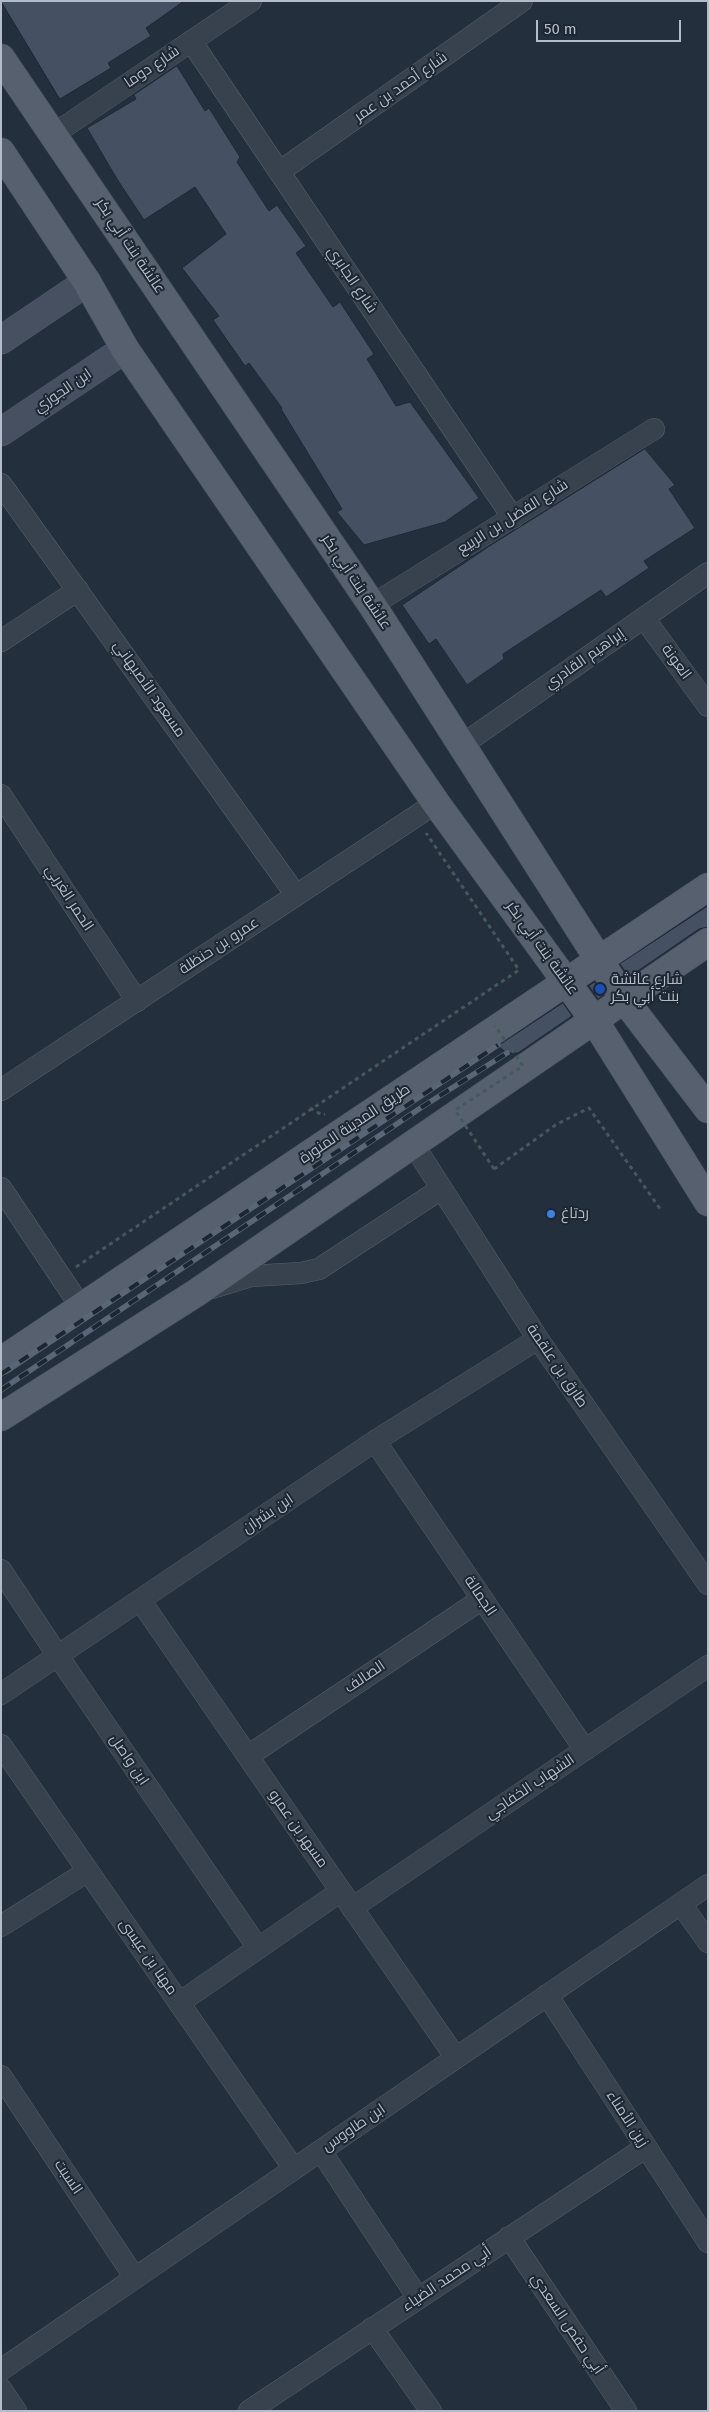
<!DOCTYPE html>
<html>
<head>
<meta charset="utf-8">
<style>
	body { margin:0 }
	#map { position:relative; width:709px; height:2412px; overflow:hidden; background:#242f3e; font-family:"Fira Sans",sans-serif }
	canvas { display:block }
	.frame { position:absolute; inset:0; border:2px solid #b4bcc9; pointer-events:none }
	.scale { position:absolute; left:536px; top:20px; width:145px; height:22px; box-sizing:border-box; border:2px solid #b4bcc9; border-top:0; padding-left:6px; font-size:15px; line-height:18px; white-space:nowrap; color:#b4bcc9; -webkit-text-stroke:4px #1d2633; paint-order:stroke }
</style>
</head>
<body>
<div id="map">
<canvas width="709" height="2412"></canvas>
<div class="frame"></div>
<div class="scale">50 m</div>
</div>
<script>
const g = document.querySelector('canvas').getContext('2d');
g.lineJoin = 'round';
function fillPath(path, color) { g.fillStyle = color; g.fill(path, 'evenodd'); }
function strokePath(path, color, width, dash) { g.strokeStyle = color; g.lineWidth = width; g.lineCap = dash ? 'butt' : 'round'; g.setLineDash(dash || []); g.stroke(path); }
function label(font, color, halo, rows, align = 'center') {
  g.font = font + ' "Fira Sans",Cairo,sans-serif'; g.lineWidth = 4; g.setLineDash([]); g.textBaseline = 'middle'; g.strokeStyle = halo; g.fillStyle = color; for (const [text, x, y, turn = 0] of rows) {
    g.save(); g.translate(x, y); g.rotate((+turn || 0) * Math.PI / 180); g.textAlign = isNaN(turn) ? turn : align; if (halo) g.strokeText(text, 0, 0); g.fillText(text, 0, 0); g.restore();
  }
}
const building = new Path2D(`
	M1,1H184L146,28L151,36L108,63L111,68L60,99Z
	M177,66L205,111L209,108L240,157L237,162L269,211L277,205L306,246L296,253L333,307L340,302L374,354L367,359L396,406L410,402L479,498L445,522L364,545L337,512L342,509L281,409L282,408L249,363L245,366L213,320L219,316L182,268L226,234L195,187L144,220L117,179L87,128L136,99L134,95Z
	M645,449L675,485L669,489L695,528L644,561L649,568L606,597L601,590L503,654L504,659L467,685L436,639L429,644L402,605L488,547Z
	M708,906V927L699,929L629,977L620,964Z
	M595,982L603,995L598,999L589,986Z
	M563,1003L572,1016L518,1053H507L498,1046Z`);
const path = new Path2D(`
	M310,1108L322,1115L325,1114
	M494,1169L557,1124L589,1108L661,1210
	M76,1267L519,970L426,833`);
const street = new Path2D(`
	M191,41L513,518
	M54,134L251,1
	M279,172L522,1
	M1,484L296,895
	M372,605L654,429
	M644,618L708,706
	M1,641L78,590
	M462,745L708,573
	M1,795L137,1001
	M1,1090L436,803
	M413,1144L538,1339L708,1584
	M1,1188L81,1307
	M212,1288L251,1276L301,1273L319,1269L441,1189
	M375,1441L585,1750
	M1,1570L58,1656L258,1948
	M140,1600L456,2058
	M1,1694L375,1441L538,1339
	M1,1745L294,2169
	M248,1756L482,1599
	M681,1904L708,1942
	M352,1908L708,1666
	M1,1926L88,1871
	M547,1995L708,2242
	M179,2003L341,1891
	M1,2076L135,2278
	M321,2151L418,2298
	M509,2237L626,2411
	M372,2328L431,2411
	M1,2370L708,1885
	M1,2389L16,2411
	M249,2411L646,2147`);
const secondary = new Path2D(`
	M1,340L87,282
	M1,432L125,349`);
const primary = new Path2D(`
	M1,58L372,605L624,999L708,1109
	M1,152L87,282L125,349L436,803L594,1020L708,1202
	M1,1361L708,887
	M1,1417L196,1293L708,942`);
const rail = new Path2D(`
	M1,1374L498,1045
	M1,1390L422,1107L507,1053`);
const pathBridge = new Path2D(`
	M494,1169L455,1110L523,1066L495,1026`);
const markers = [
	[600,989,6,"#1a4fb4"],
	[551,1214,5,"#3f7fe0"]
];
const streetNames = [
	["شارع دوما",152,67,-34],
	["شارع أحمد بن عمر",401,87,-35],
	["عائشة بنت أبي بكر",130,246,56],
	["شارع الجابري",352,280,56],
	["ابن الجوزي",63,391,-34],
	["شارع الفضل بن الربيع",513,517,-32],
	["عائشة بنت أبي بكر",356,582,56],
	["إبراهيم القادري",585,659,-35],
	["العونة",676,662,54],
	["مسعود الأصبهاني",149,689,55],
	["الحمر الغربي",69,898,57],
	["عمرو بن حنظلة",219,946,-33],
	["عائشة بنت أبي بكر",542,948,54],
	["طريق المدينة المنورة",355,1124,-34],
	["طارق بن علقمة",557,1366,56],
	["ابن بشران",268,1514,-34],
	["الجمالة",480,1596,56],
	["الصالف",365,1677,-34],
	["ابن واصل",129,1760,56],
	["الشهاب الخفاجي",530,1787,-34],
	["مسهر بن عمرو",298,1829,55],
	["مهنا بن عيسى",148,1957,55],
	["زين الأمناء",627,2119,57],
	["ابن طاووس",354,2128,-34],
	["السبت",68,2177,56],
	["أبي محمد الضياء",447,2279,-34],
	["أبي حفص السعدي",567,2324,56]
];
const poiNames = [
	["شارع عائشة",611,980],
	["بنت أبي بكر",611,997],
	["ردتاغ",561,1214]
];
fillPath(building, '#455162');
strokePath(building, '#1f2835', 1);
strokePath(street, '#565f6c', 22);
strokePath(secondary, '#565f6c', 29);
strokePath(primary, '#414a57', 29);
strokePath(path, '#44595c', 3, [4, 4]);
strokePath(street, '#38414e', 21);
strokePath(secondary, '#465061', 28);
strokePath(primary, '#56606e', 28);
strokePath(rail, '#5a6575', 5.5);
strokePath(rail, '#1d2633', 4, [11]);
strokePath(pathBridge, '#44595c', 3, [4, 4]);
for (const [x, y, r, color] of markers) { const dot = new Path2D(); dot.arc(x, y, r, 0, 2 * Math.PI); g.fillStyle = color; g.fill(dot); strokePath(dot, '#1d2633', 2); }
label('15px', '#b4bcc9', '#1d2633', streetNames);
label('15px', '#b4bcc9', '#1d2633', poiNames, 'left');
</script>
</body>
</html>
